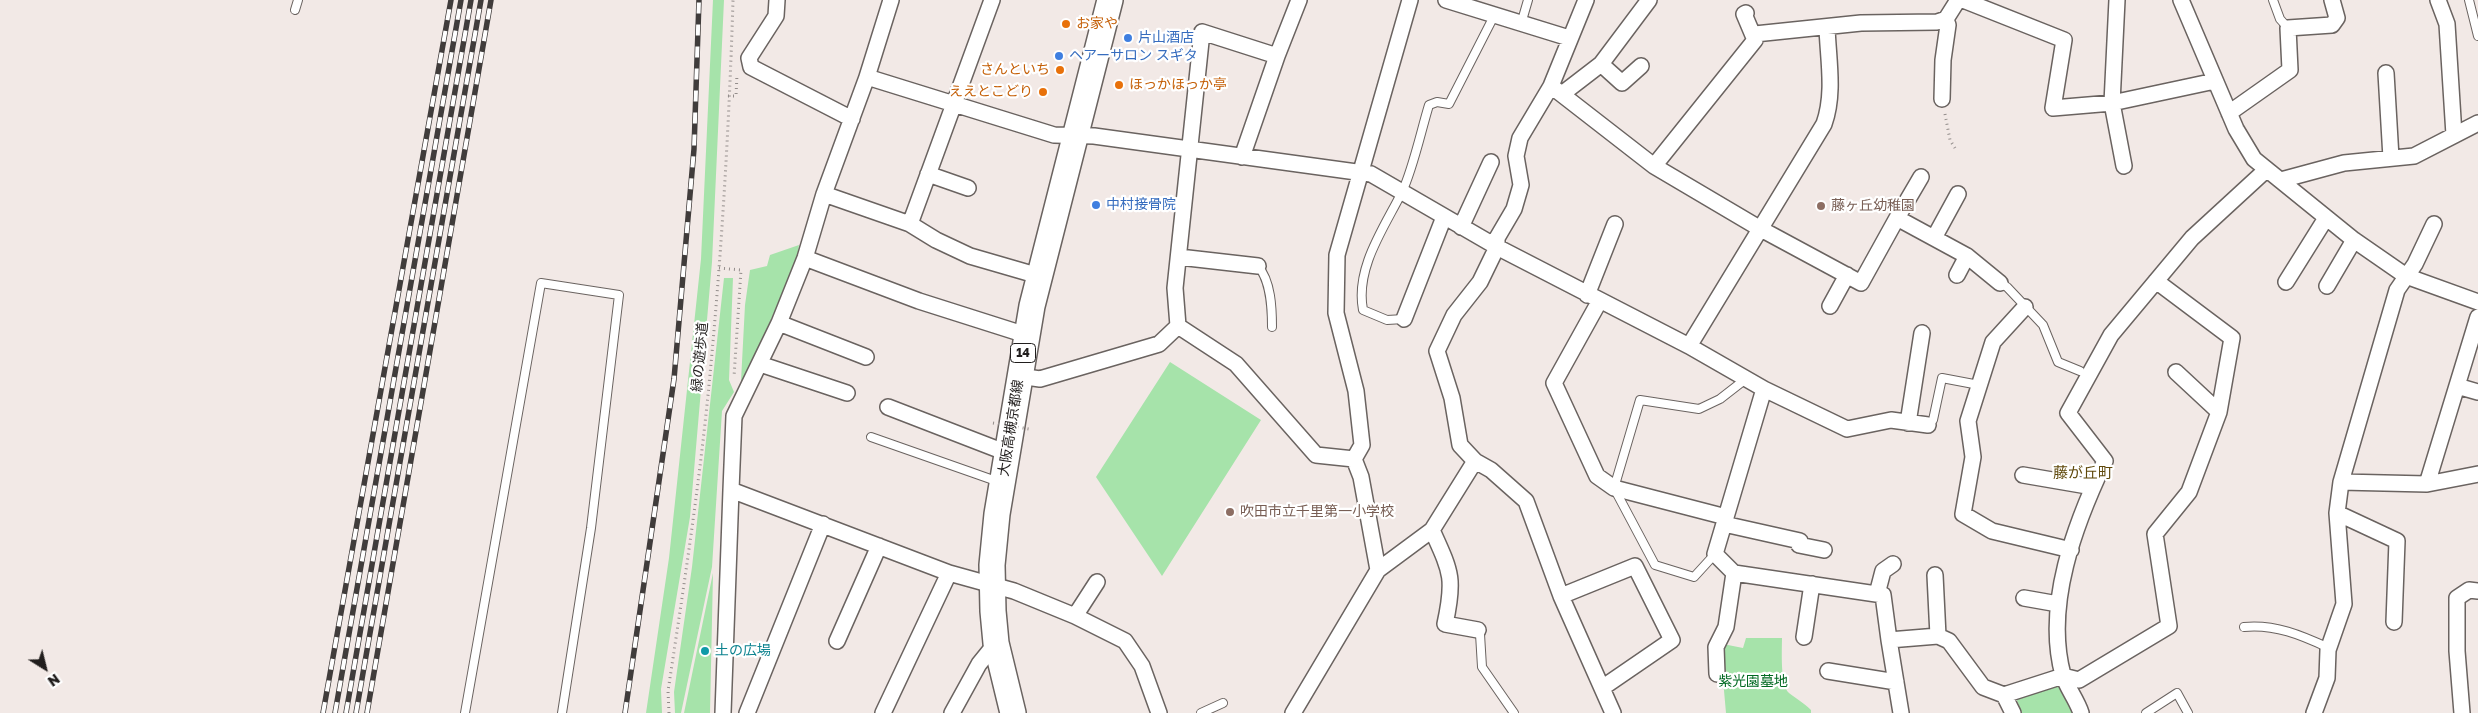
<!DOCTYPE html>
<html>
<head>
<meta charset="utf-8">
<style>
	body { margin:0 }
	#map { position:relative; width:2478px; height:713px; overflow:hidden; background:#f2e9e6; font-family:"Golos Text",sans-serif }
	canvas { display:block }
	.north { position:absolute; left:20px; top:643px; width:50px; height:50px; -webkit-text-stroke:4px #fff; paint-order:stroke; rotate:144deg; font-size:14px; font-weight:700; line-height:20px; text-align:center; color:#211e1d }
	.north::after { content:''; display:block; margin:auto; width:18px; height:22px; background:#211e1d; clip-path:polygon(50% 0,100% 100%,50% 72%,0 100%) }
</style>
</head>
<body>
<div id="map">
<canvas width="2478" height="713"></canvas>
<div class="north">N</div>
</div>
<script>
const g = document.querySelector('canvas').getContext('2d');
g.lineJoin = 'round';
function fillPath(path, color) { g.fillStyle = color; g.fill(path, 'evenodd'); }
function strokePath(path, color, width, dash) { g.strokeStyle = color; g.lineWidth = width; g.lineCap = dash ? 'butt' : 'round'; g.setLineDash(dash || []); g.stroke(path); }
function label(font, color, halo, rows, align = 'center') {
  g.font = font + ' "Golos Text","Noto Sans JP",sans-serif'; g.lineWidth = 4.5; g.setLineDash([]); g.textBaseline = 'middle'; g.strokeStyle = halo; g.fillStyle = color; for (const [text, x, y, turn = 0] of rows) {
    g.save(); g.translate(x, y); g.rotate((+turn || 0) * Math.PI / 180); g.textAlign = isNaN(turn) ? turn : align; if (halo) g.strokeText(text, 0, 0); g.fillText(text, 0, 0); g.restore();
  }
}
const green = new Path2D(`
	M713,0H724L712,262L690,517L661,689L662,713H646L669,558L701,259Z
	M799,245L797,258L743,386L741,381L745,305L750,270L767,266L770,255Z
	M724,278H733L729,380L734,392L722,411L712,567L681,713H675L674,692L692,567Z
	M1170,362L1261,420L1162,576L1096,477Z
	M713,573L710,713H684Z
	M1746,638H1782C1782,649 1780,686 1789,693C1797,699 1804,703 1811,710V713H1726L1721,657L1723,644L1743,648Z
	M2055,683L2062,685L2072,713H2022L2016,698Z`);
const path = new Path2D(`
	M728,96H736L737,74
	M1945,114L1950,140L1955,148
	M719,268L741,270L734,377
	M669,713L668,691C683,592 698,494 708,395C721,264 729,132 733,0`);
const service = new Path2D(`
	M2273,0L2280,19L2288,28
	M2469,0L2478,36
	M295,10L298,0
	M1521,24L1528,0
	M1258,266C1271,281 1272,308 1272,327
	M2000,283L2007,287L2043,325L2058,362L2080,371
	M1404,319L1387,320L1363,310C1355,268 1384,228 1402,192C1413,169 1421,131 1429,105L1437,102L1449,104L1494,16
	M1928,425L1933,420L1942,378L1979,385
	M871,437L999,482
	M1715,554L1694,577L1655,565L1614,488L1640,400L1699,409L1720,399L1747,378
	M2244,627C2275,624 2301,635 2329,648
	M1478,630L1480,634L1482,667L1514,713
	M465,713L541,283L619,295L591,528L562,713
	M1201,713L1223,703
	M2146,713L2177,693L2188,713`);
const minor = new Path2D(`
	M777,0L776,16L749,58L751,67L852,119
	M891,0L867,77L824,194L805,258L779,323L734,416L731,490L949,573L1014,591L1075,616L1125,641L1142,666L1159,713
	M1446,0L1569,38
	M1586,0L1551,86L1654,166L1759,228L1861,283L1897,218L1967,256L2000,283
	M1963,0L2064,40L2053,108L2112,103L2215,81
	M2117,0L2112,103L2124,166
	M2181,0L2236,129L2254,159L2354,240L2406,276L2478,302
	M2438,0L2447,24L2454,135
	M1755,34L1861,23L1937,22L1946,19L1958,0
	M1601,64L1622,83L1641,66
	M2386,73L2391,158
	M867,77L1054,135L1094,136L1371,174L1497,247L1689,346L1764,389L1715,554L1734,573L1883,595L1889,640L1938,636L1949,641L1983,687L2004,695L2063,676L2079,680L2169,626L2155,534L2189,492L2219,412L2232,338L2156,281
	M1551,86L1520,138L1516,156L1521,185L1514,209L1497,238V247L1480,282L1454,315L1437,351L1452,398L1460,445L1475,461L1491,470L1526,501L1561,596L1613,713
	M1562,94L1601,64L1649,0
	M1942,99L1943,60L1948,25L1946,19
	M2229,113L2290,70L2288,28L2332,25L2337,18L2332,0
	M1242,157L1277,56
	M1654,166L1755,40L1744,14L1746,13
	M928,174L968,188
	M2281,180L2344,163L2414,156L2478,123
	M824,194L910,224L936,240L970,256L1039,276
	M1897,218L1921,177
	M910,224L992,0
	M1461,227L1491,162
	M1934,238L1958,194
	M1179,257L1258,266
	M805,258L919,301L1026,335
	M1957,275L1967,256
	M2286,282L2326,218
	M2327,286L2354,240
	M1587,295L1615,224
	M1599,302L1554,383L1597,476L1614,488L1726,517
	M1830,306L1847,275
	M2025,307L1993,342L1968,421L1973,457L1963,514L1992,531L2071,550
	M1404,319L1444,217
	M779,323L866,357
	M1178,326L1236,364L1316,455L1354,459L1361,477L1378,570
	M1689,346L1824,124C1835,93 1828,59 1827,27
	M760,364L847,393
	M2176,372L2219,412
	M1019,376L1040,379L1159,344L1178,326L1175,288L1202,32L1277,56L1299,0
	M2457,386L2478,392
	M1764,389L1847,429L1891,420L1928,425
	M888,407L1007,453
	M1908,423L1922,333
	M1354,459L1362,445L1356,391L1336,313L1337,255L1410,0
	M2023,475L2093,487
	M2341,482L2427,484L2478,474
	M2427,484L2478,317
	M2337,513L2397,541L2394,622
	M1724,524L1800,541L1799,545L1824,550
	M1432,530C1451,572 1455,578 1445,624L1478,630
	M1935,575L1938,636
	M1877,594L1883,571L1893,564
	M1561,596L1635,566L1672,640L1602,688
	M2024,598L2058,604
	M1075,616L1097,582
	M1804,637L1812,584
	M1889,640L1901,713
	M837,641L879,546
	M1828,671L1896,682
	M1717,674L1716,647L1726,627L1734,573
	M2004,695L2013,713
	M723,713L731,490
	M747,713L823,524
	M883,713L949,573
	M952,713L979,664L996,643
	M1293,713L1378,570L1432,530L1475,461
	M2081,713C2077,700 2067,688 2063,675C2044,605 2075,524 2105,461L2068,413L2111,335L2192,238L2266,170
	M2314,713L2327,678L2328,650L2344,604L2337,513L2341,482L2397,290L2415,264L2434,224
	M2462,713L2457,651V598L2469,590L2478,591`);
const primary = new Path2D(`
	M1013,713L996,643L993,611L992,565L997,514L1032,306L1110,0`);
const rail = new Path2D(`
	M323,713L451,0
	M335,713L461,0
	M346,713L471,0
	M356,713L481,0
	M367,713L491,0
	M625,713L674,379L694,149L699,0`);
const pathBridge = new Path2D(`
	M993,423L1029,429`);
const markers = [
	[1066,24,5,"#e8710a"],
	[1128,38,5,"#3f7fe0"],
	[1059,56,5,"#3f7fe0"],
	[1060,70,5,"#e8710a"],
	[1119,85,5,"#e8710a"],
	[1043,92,5,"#e8710a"],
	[1096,205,5,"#3f7fe0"],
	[1821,206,5,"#8d6e63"],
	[1230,512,5,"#8d6e63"],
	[705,651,5,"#0f9aa8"]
];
const shields = [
	[1023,353,25]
];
const shieldNames = [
	["14",1023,353]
];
const foodNames = [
	["お家や",1076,24],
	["さんといち",1050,70,"right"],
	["ほっかほっか亭",1129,85],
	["ええとこどり",1033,92,"right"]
];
const shopNames = [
	["片山酒店",1138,38],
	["ヘアーサロン スギタ",1069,56],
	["中村接骨院",1106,205]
];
const educationNames = [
	["藤ヶ丘幼稚園",1831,206],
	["吹田市立千里第一小学校",1240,512]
];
const streetNames = [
	["緑の遊歩道",700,357,-85],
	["大阪高槻京都線",1011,428,-81]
];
const cultureNames = [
	["土の広場",715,651]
];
const parkNames = [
	["紫光園墓地",1753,682]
];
const neighbourhoodNames = [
	["藤が丘町",2083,473]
];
fillPath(green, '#a6e3aa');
strokePath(service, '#6a6360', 10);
strokePath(minor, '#6a6360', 18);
strokePath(primary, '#6a6360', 28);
strokePath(path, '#938d8b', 3, [1, 4]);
strokePath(service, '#fff', 8);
strokePath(minor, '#fff', 15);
strokePath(primary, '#fff', 25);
strokePath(rail, '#403c3b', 5.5);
strokePath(rail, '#fff', 4, [11]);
strokePath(pathBridge, '#938d8b', 3, [1, 4]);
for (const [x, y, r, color] of markers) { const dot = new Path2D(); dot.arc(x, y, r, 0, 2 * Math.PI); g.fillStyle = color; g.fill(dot); strokePath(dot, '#fff', 2); }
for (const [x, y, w] of shields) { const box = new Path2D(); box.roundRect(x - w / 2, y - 9.5, w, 19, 4); g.fillStyle = '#fff'; g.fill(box); strokePath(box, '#211e1d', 1); }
label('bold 12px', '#211e1d', null, shieldNames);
label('14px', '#c56008', '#fff', foodNames, 'left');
label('14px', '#366cbe', '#fff', shopNames, 'left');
label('14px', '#785e54', '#fff', educationNames, 'left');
label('14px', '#211e1d', '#fff', streetNames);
label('14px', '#0d838f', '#fff', cultureNames, 'left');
label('14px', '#016921', '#fff', parkNames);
label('15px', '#5f480a', '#fff', neighbourhoodNames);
</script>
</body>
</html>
